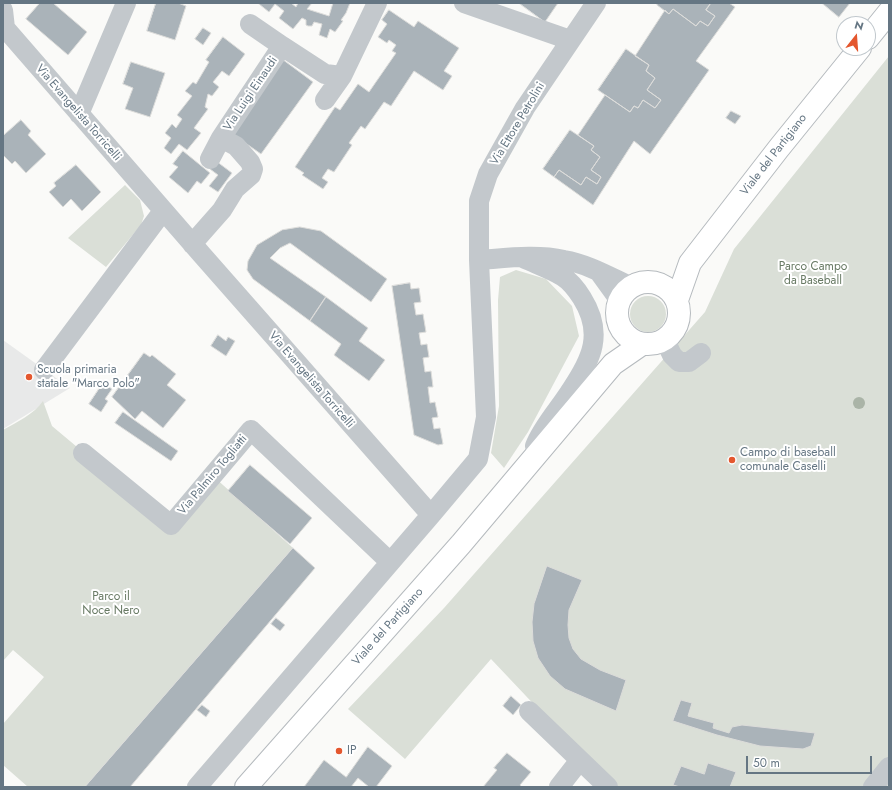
<!DOCTYPE html>
<html>
<head>
<meta charset="utf-8">
<style>
	body { margin:0 }
	#map { position:relative; width:892px; height:790px; overflow:hidden; background:#fafaf8; font-family:Jost,sans-serif }
	canvas { display:block }
	.frame { position:absolute; inset:0; border:4px solid #657683; pointer-events:none }
	.north { position:absolute; left:836px; top:16px; width:40px; height:40px; box-sizing:border-box; background:#fff; border:1px solid #c1c8cd; border-radius:50%; rotate:17deg; font-size:11px; font-weight:700; line-height:16px; text-align:center; color:#657683 }
	.north::after { content:''; display:block; margin:auto; width:14px; height:18px; background:#e4572e; clip-path:polygon(50% 0,100% 100%,50% 72%,0 100%) }
	.scale { position:absolute; left:746px; top:756px; width:126px; height:18px; box-sizing:border-box; border:2px solid #657683; border-top:0; padding-left:5px; font-size:12px; line-height:14px; white-space:nowrap; color:#657683; -webkit-text-stroke:3px #fff; paint-order:stroke }
</style>
</head>
<body>
<div id="map">
<canvas width="892" height="790"></canvas>
<div class="frame"></div>
<div class="north">N</div>
<div class="scale">50 m</div>
</div>
<script>
const g = document.querySelector('canvas').getContext('2d');
g.lineJoin = 'round';
function fillPath(path, color) { g.fillStyle = color; g.fill(path, 'evenodd'); }
function strokePath(path, color, width, dash) { g.strokeStyle = color; g.lineWidth = width; g.lineCap = dash ? 'butt' : 'round'; g.setLineDash(dash || []); g.stroke(path); }
function label(font, color, halo, rows, align = 'center') {
  g.font = font + ' Jost,sans-serif'; g.lineWidth = 4; g.setLineDash([]); g.textBaseline = 'middle'; g.strokeStyle = halo; g.fillStyle = color; for (const [text, x, y, turn = 0] of rows) {
    g.save(); g.translate(x, y); g.rotate((+turn || 0) * Math.PI / 180); g.textAlign = isNaN(turn) ? turn : align; if (halo) g.strokeText(text, 0, 0); g.fillText(text, 0, 0); g.restore();
  }
}
const built = new Path2D(`
	M3,340L70,388L3,429Z`);
const green = new Path2D(`
	M889,56V787H612L491,659L405,759L348,709L444,608L705,312L734,249Z
	M125,185L140,200L144,216L141,225L106,267L68,238Z
	M516,270L546,279L572,306L579,336L528,432L504,468L491,453L499,406L498,300L500,277Z
	M630 314a18 18 0 1 1 36 0a18 18 0 1 1-36 0Z
	M43,401L52,426L163,519L213,476L293,548L85,787H28L3,765V724L44,677L13,650L3,661V430C17,422 34,414 43,401Z`);
const building = new Path2D(`
	M40,3H53L87,32L68,55L26,19Z
	M156,3H178L186,6L175,40L147,31Z
	M260,3H291L296,7L298,3H312L307,9L329,16L333,3H350L346,13L341,20L343,21L335,32L330,29L327,38L319,35L322,24L314,22L312,26H308L306,25V20L302,18L293,29L279,18L284,11L275,4L269,12L259,4Z
	M519,3H558L545,22Z
	M658,3H711L706,10L715,16L708,26L700,21L696,26L673,9L669,14L657,5Z
	M711,3H729L735,7L696,61L709,70L650,154L634,141L593,205L554,177L559,170L581,185L586,177L597,184L601,177L591,170L600,157L591,150L594,146L578,135L605,95L630,112L634,106L638,108L643,100L655,108L661,100L647,90L655,78L646,71L649,65L635,56L665,10L669,14L673,9L696,26L700,21L708,26L715,16L706,10Z
	M822,3H850L839,17Z
	M389,10L414,27L418,21L459,48L444,71L452,76L443,90L414,71L391,106L384,102L365,129L361,126L349,143L352,145L334,172L328,169L322,178L328,182L323,189L302,175L304,173L295,167L335,107L340,110L358,84L369,92L396,53L392,51L396,45L389,40L387,43L378,37L387,24L382,20Z
	M203,28L211,33L203,45L195,39Z
	M223,37L245,54L229,76L222,71L213,82L219,87L212,96L208,94L205,107L208,109L194,128L201,133L187,150L179,144L171,154L164,148L171,138L165,133L172,124L176,128L182,119L177,115L192,96L185,91L193,82L196,84L209,62L206,60Z
	M626,49L649,65L646,71L655,78L647,90L661,100L655,108L643,100L638,108L634,106L630,112L598,90Z
	M282,59L313,82L261,154L231,133Z
	M131,62L165,73L150,117L125,109L133,88L123,84Z
	M731,111L741,116L735,124L726,118Z
	M21,120L31,131L28,135L46,154L26,173L15,161L12,164L3,155V136Z
	M570,130L594,146L591,150L600,157L591,170L601,177L597,184L586,177L581,185L559,170L554,177L543,169Z
	M183,151L210,173L201,184L197,181L188,193L169,177L178,167L173,164Z
	M216,161L232,173L218,192L209,186L218,175L210,169Z
	M76,165L101,192L82,211L71,199L63,207L49,192L56,186L54,183Z
	M300,227L321,231L387,279L371,302L290,243L280,248L270,258L326,297L310,321L253,279L247,270L248,261L257,245L282,230Z
	M410,283L411,289L419,288L421,302L414,303L416,315L423,314L426,332L419,333L421,345L427,344L429,357L423,358L425,372L431,371L433,387H428L430,403L435,402L438,417L432,418L434,429L440,428L443,444L438,445L414,435L392,286Z
	M326,297L368,328L359,341L385,360L369,381L334,355L341,344L310,321Z
	M218,335L226,341L228,337L235,341L226,356L211,346Z
	M144,353L150,357L152,355L176,374L167,385L186,400L163,428L142,411L135,419L112,397Z
	M103,383L112,389L105,399L108,401L101,412L89,404Z
	M123,412L178,451L171,461L115,423Z
	M250,465L312,518L290,544L228,491Z
	M293,548L315,568L130,787H85Z
	M547,566L582,580L569,610L568,625L569,638L573,649L581,659L600,670L626,680L616,711L565,689L550,676L538,658L533,641L532,622L534,604Z
	M276,618L285,625L280,631L271,624Z
	M511,696L521,705L513,715L503,706Z
	M681,700L692,703L688,716L714,723L713,728L729,733L732,727L742,725L815,733L811,746L803,749L760,746L717,735L673,721Z
	M202,705L210,711L206,717L197,710Z
	M368,747L392,766L376,787H369L358,778L351,787H304L324,760L346,777Z
	M507,753L531,772L520,785L522,787H483L497,770L494,768Z
	M708,763L736,772L730,787H680L673,785L681,766L704,774Z`);
const minor = new Path2D(`
	M464,3L570,40
	M3,10L5,28L203,256L431,515
	M250,24L282,46
	M325,100L342,76L377,3
	M79,114L126,3
	M210,159L221,138L282,46L325,74L342,76
	M192,244L222,210L235,189L251,175L253,169L250,162L236,146L221,138
	M523,258C536,264 550,269 562,276C570,281 577,290 582,298C604,333 592,359 571,390C560,408 542,427 535,446
	M479,260C507,258 537,254 564,260C588,264 610,277 632,287
	M599,272L620,301
	M665,340L672,355L679,362H689L701,353
	M44,370L163,211
	M83,453L171,525L251,430L390,562
	M529,711L608,787
	M197,787L431,515L478,459L486,417L479,260V201L488,174L525,108L596,3
	M559,787L580,760
	M873,787L889,767`);
const major = new Path2D(`
	M868,38L889,12
	M617 313a31 31 0 1 1 62 0a31 31 0 1 1-62 0Z
	M677,300L690,263L779,148L860,48
	M246,787L461,544L613,364L642,344`);
const trees = [
	[859,403]
];
const markers = [
	[29,377,4,"#e4572e"],
	[732,460,4,"#e4572e"],
	[339,751,4,"#e4572e"]
];
const streetNames = [
	["Via Luigi Einaudi",251,94,-56],
	["Via Evangelista Torricelli",78,113,49],
	["Via Ettore Petrolini",518,124,-59],
	["Viale del Partigiano",774,155,-52],
	["Via Evangelista Torricelli",311,380,49],
	["Via Palmiro Togliatti",213,475,-50],
	["Viale del Partigiano",388,627,-48]
];
const parkNames = [
	["Parco Campo",813,267],
	["da Baseball",813,281],
	["Parco il",111,597],
	["Noce Nero",111,611]
];
const poiNames = [
	["Scuola primaria",37,370],
	["statale \"Marco Polo\"",37,384],
	["Campo di baseball",740,453],
	["comunale Caselli",740,467],
	["IP",347,751]
];
fillPath(built, '#e8e9e9');
fillPath(green, '#dadfd7');
fillPath(building, '#aab3b9');
strokePath(building, '#dcdcda', 1);
strokePath(major, '#b5babe', 24);
strokePath(minor, '#c3c8cc', 20);
strokePath(major, '#fff', 22);
g.fillStyle = '#aab4a7';
for (const [x, y] of trees) { g.beginPath(); g.arc(x, y, 6, 0, 2 * Math.PI); g.fill(); }
for (const [x, y, r, color] of markers) { const dot = new Path2D(); dot.arc(x, y, r, 0, 2 * Math.PI); g.fillStyle = color; g.fill(dot); strokePath(dot, '#fff', 1.5); }
label('12px', '#657683', '#fff', streetNames);
label('12px', '#687a64', '#fff', parkNames);
label('12px', '#657683', '#fff', poiNames, 'left');
</script>
</body>
</html>
